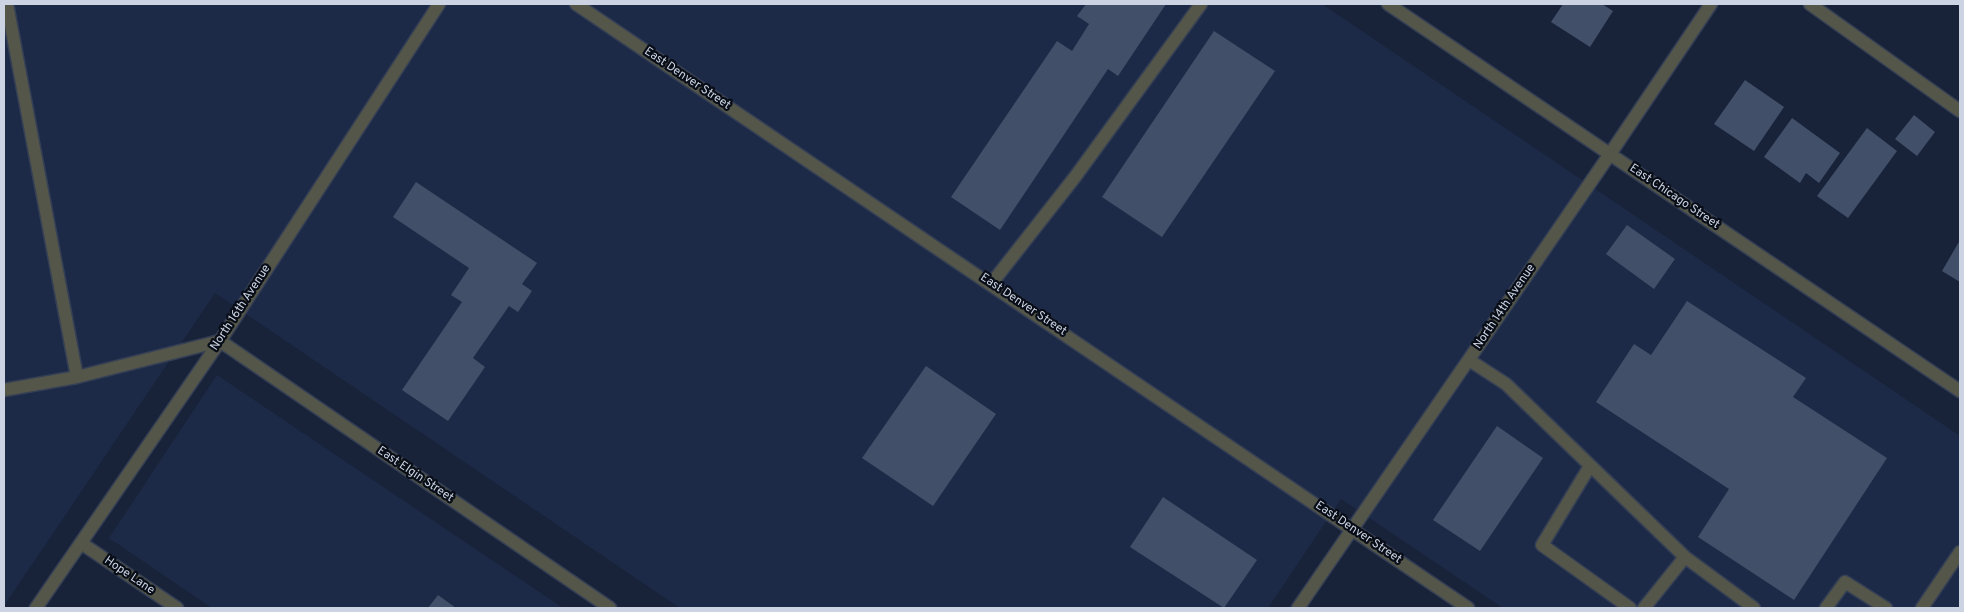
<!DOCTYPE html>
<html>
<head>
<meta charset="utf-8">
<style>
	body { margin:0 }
	#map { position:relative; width:1964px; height:612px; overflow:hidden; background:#18233a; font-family:Overpass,sans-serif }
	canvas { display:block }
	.frame { position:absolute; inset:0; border:5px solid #ccd4e3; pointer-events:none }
</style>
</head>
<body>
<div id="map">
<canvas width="1964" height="612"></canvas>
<div class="frame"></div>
</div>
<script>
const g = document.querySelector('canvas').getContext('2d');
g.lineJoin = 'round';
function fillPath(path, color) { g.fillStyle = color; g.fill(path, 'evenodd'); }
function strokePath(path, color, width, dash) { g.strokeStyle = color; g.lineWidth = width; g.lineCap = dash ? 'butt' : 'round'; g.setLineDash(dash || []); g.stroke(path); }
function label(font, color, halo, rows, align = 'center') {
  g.font = font + ' Overpass,sans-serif'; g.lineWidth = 4.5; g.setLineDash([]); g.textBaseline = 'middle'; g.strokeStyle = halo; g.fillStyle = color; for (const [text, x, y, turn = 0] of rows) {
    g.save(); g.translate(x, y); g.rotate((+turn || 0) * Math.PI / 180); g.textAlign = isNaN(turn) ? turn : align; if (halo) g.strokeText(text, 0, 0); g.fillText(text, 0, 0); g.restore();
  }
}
const built = new Path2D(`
	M4,4H1322L1960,436V608H1503L1341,499L1268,608H680L215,293L4,606Z
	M217,375L563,608H212L109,538Z`);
const building = new Path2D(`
	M1086,4H1166L1118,76L1108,69L1000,230L951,197L1057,41L1072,51L1089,24L1077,16Z
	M1563,4H1602L1613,11L1590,47L1551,22Z
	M1214,31L1275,71L1162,237L1102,197Z
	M1745,80L1784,107L1754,151L1714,124Z
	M1914,115L1935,132L1917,156L1895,139Z
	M1792,118L1840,153L1819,183L1806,173L1800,183L1764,157Z
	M1867,128L1897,151L1848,218L1817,196Z
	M416,182L537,263L522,284L532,291L518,312L509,306L473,358L485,367L448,421L402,390L462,302L451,295L469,268L393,217Z
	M1627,225L1675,259L1654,289L1606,254Z
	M1960,240V282L1942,271Z
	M1687,301L1806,378L1793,397L1887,458L1794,600L1698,537L1729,489L1596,402L1634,344L1651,355Z
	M926,366L996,414L933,506L862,458Z
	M1497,426L1543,458L1480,551L1433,520Z
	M1163,497L1257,560L1224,608L1130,547Z
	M438,595L456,608H428Z`);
const service = new Path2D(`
	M7,4L77,377
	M1810,4L1960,111
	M991,284L1075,177L1201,4
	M1469,360L1506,384L1685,557L1754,608
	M4,390L77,377L220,341
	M1590,466L1542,545L1630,608
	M81,543L177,608
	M1644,608L1685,557
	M1826,608L1845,582L1886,608`);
const minor = new Path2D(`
	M576,4L1468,608
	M220,341L610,608
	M36,608L220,341L439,4
	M1298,608L1610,154L1711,4
	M1922,608L1960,552`);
const tertiary = new Path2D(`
	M1388,4L1960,391`);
const streetNames = [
	["East Denver Street",687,79,34],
	["East Chicago Street",1674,197,34],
	["East Denver Street",1023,305,34],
	["North 14th Avenue",1505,307,-56],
	["North 16th Avenue",241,308,-57],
	["East Elgin Street",415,475,34],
	["East Denver Street",1358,533,34],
	["Hope Lane",129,576,34]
];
fillPath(built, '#1c2a47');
fillPath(building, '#424f69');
strokePath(service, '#353f55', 15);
strokePath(minor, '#353f55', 15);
strokePath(tertiary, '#353f55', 15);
strokePath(service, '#535649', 12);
strokePath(minor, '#535649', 12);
strokePath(tertiary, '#535649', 12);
label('12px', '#ccd4e3', '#080d17', streetNames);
</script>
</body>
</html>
